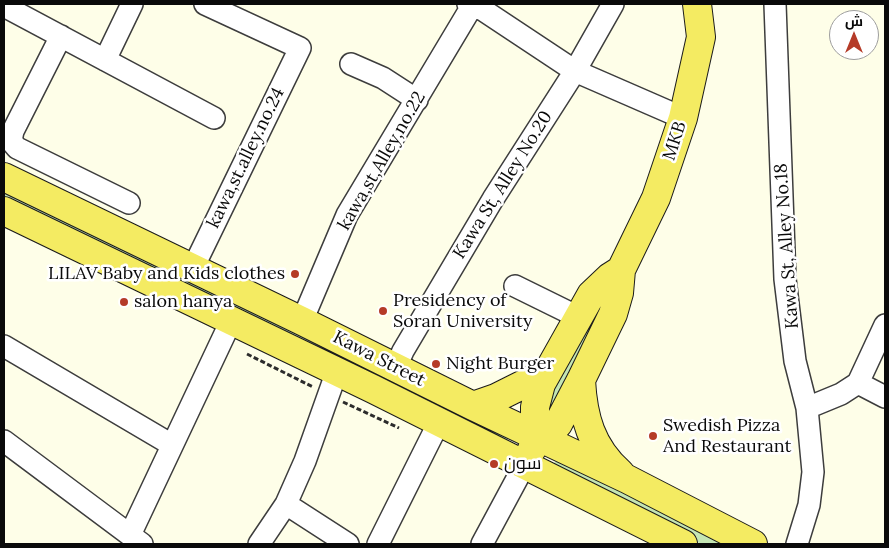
<!DOCTYPE html>
<html>
<head>
<meta charset="utf-8">
<style>
	body { margin:0 }
	#map { position:relative; width:889px; height:548px; overflow:hidden; background:#fefee8; font-family:Lora,Cairo,serif }
	canvas { display:block }
	.frame { position:absolute; inset:0; border:5px solid #0a0a0a; pointer-events:none }
	.north { position:absolute; left:829px; top:10px; width:50px; height:50px; box-sizing:border-box; background:#fff; border:1px solid #9d9d9d; border-radius:50%; rotate:0deg; font-size:14px; font-weight:700; line-height:20px; text-align:center; color:#0a0a0a }
	.north::after { content:''; display:block; margin:auto; width:18px; height:22px; background:#b53b28; clip-path:polygon(50% 0,100% 100%,50% 72%,0 100%) }
</style>
</head>
<body>
<div id="map">
<canvas width="889" height="548"></canvas>
<div class="frame"></div>
<div class="north">ش</div>
</div>
<script>
const g = document.querySelector('canvas').getContext('2d');
g.lineJoin = 'round';
function fillPath(path, color) { g.fillStyle = color; g.fill(path, 'evenodd'); }
function strokePath(path, color, width, dash) { g.strokeStyle = color; g.lineWidth = width; g.lineCap = dash ? 'butt' : 'round'; g.setLineDash(dash || []); g.stroke(path); }
function label(font, color, halo, rows, align = 'center') {
  g.font = font + ' Lora,Cairo,serif'; g.lineWidth = 5; g.setLineDash([]); g.textBaseline = 'middle'; g.strokeStyle = halo; g.fillStyle = color; for (const [text, x, y, turn = 0] of rows) {
    g.save(); g.translate(x, y); g.rotate((+turn || 0) * Math.PI / 180); g.textAlign = isNaN(turn) ? turn : align; if (halo) g.strokeText(text, 0, 0); g.fillText(text, 0, 0); g.restore();
  }
}
const green = new Path2D(`
	M4,188L509,437L507,441L4,198Z
	M601,298L604,305L555,416H544L542,402Z
	M561,460L730,544H701L552,468L553,463Z`);
const path = new Path2D(`
	M247,354L313,387
	M343,402L399,428`);
const minor = new Path2D(`
	M468,4L483,10L575,71L683,118
	M775,4L785,279L795,361L807,408L813,472L809,505L797,544
	M4,6L214,118
	M61,36L13,131L11,141L17,148L129,203
	M105,60L132,4
	M351,64L383,78L417,100
	M193,268L300,48L205,4
	M515,286L578,317
	M302,321L347,215L472,6
	M4,346L172,445
	M396,367L403,351L493,199L575,71L613,4
	M858,383L885,397
	M807,408L841,394L858,383L885,325
	M4,441L142,544
	M286,504L348,544
	M130,535L231,321
	M259,544L286,504L305,461L337,371
	M378,544L439,422
	M482,544L525,464`);
const major = new Path2D(`
	M4,177L302,321L473,406L627,479L753,544
	M4,211L373,389L683,544
	M581,380C583,417 591,447 620,473
	M473,406L496,398L546,373
	M538,437L550,433L558,424L581,380L613,314L619,293L621,270L656,198L683,118L701,37L697,4
	M532,449L538,437L535,419V407L541,384L591,295L610,277L621,270`);
const markers = [
	[295,274,5,"#b53b28"],
	[124,302,5,"#b53b28"],
	[383,311,5,"#b53b28"],
	[436,364,5,"#b53b28"],
	[653,436,5,"#b53b28"],
	[494,464,5,"#b53b28"]
];
const streetNames = [
	["MKB",675,141,-72],
	["kawa,st.alley.no.24",246,158,-64],
	["kawa,st,Alley,no.22",382,161,-60],
	["Kawa St, Alley No.20",503,185,-58],
	["Kawa St, Alley No.18",787,246,-94],
	["Kawa Street",379,359,27]
];
const poiNames = [
	["LILAV Baby and Kids clothes",285,274,"right"],
	["Presidency of",393,301],
	["Soran University",393,322],
	["salon hanya",134,302],
	["Night Burger",446,364],
	["Swedish Pizza",663,426],
	["And Restaurant",663,447],
	["سون",504,464]
];
fillPath(green, '#c5e6b4');
strokePath(minor, '#3d3d3d', 24);
strokePath(major, '#1b1b1b', 30);
strokePath(path, '#2c2c2c', 3, [5, 2.5]);
strokePath(minor, '#fff', 21);
strokePath(major, '#f4eb62', 28);
for (const [x, y, r, color] of markers) { const dot = new Path2D(); dot.arc(x, y, r, 0, 2 * Math.PI); g.fillStyle = color; g.fill(dot); strokePath(dot, '#fff', 2); }
label('18px', '#0a0a0a', '#fff', streetNames);
label('18px', '#0a0a0a', '#fff', poiNames, 'left');
</script>
</body>
</html>
